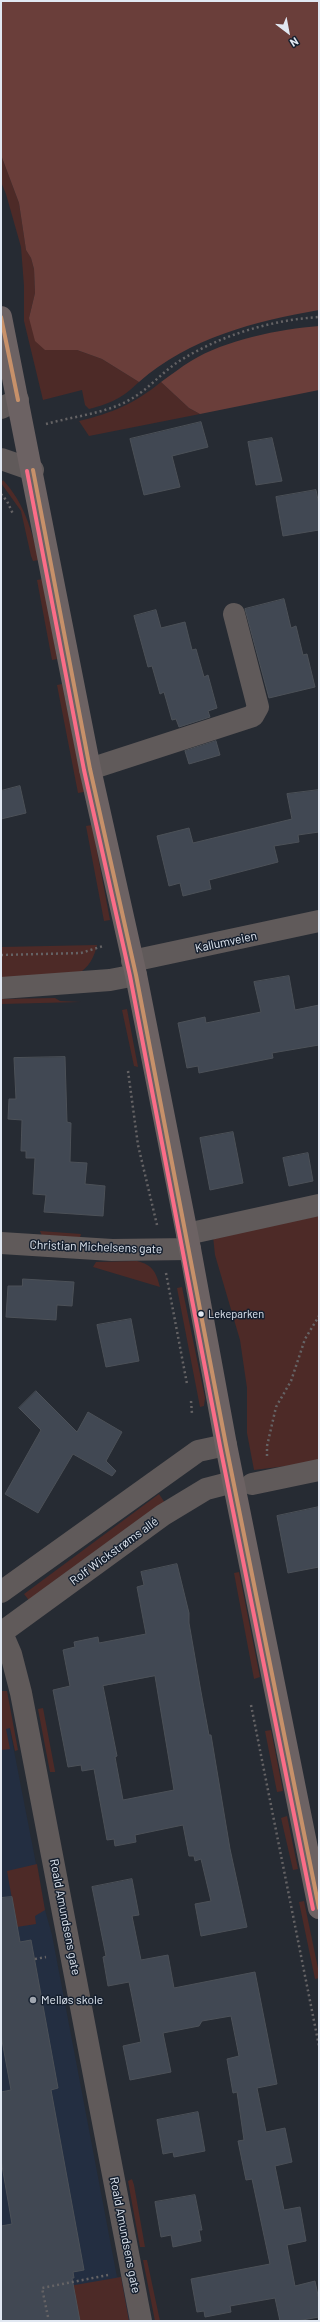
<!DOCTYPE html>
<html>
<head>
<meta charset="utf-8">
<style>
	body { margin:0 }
	#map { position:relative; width:320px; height:2322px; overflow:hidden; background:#262b33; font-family:Barlow,sans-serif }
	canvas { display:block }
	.frame { position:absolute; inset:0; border:2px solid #e1e8f2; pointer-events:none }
	.north { position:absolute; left:268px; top:12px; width:40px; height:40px; -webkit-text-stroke:3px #16202f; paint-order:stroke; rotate:148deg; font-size:11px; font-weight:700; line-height:16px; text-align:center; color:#e1e8f2 }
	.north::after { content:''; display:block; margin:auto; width:14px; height:18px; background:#e1e8f2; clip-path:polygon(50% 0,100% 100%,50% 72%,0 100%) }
</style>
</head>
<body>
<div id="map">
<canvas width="320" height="2322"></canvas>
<div class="frame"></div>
<div class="north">N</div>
</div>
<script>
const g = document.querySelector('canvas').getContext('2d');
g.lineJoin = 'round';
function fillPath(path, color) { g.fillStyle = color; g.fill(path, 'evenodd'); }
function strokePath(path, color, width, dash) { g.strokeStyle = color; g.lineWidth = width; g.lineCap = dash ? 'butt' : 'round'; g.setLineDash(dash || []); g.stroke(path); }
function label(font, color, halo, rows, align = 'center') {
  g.font = font + ' Barlow,sans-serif'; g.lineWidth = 3; g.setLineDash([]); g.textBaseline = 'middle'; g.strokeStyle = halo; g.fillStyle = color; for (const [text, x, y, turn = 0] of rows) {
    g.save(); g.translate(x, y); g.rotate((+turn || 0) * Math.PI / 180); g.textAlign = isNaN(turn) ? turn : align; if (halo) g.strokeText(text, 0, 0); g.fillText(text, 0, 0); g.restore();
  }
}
const built = new Path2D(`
	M1,1684L45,1910L52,1935L117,2277H121L130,2321H1Z`);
const green = new Path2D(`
	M1,155L19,203L26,250L31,258L34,269L35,293L29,318L45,350H77L102,359L139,382C122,398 112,403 89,409L85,405L82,390L43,400L24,321V286L21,247L6,194L1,182Z
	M161,382L189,408L200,414L89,436L79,421C112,413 134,404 161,382Z
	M3,480C25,504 31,529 39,560L33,561L31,556L21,511L1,483Z
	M43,579L57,659L52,660L37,580Z
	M62,684L84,792L78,793L57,685Z
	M92,825L110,920L104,921L86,826Z
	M97,945C94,958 89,967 78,974L1,978V947Z
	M55,998L60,1001L81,1002L1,1004V999Z
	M127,1009L138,1067L134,1066L122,1010Z
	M319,1216V1462L254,1470L247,1433V1388L240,1340L215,1255L213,1236Z
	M40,1231L81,1234L80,1238L42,1236Z
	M137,1261C153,1265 156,1272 160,1287L93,1267L96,1262Z
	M182,1287L205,1398L204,1406L200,1407L177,1288Z
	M159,1494L165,1503L31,1603L24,1594Z
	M239,1572L260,1677L254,1679L234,1573Z
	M1,1684L2,1691H7L18,1750L15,1751L10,1728L6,1729L10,1749L1,1750Z
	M43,1708L55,1771V1772H50L38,1709Z
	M271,1730L283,1791L277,1792L265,1731Z
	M287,1816L298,1869L293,1870L281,1818Z
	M37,1864L45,1910L35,1916L36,1924L17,1927L7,1871Z
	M304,1901L319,1973V1978L315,1979L299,1902Z
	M132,2179L134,2185L145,2247H140L128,2181Z
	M143,2260H147L160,2321H155Z
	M121,2277L129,2321H80L46,2290Z`);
const forest = new Path2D(`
	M1,1H319V310C255,321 189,338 139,382L102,359L77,350H45L35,341L29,318L35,293L34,269L31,258L26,250L19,203L1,155Z
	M319,326V390L200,414L189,408L161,382C171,375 181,367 191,361C225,340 280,329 319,326Z`);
const building = new Path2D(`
	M201,422L208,447L172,456L180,487L144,495L130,439Z
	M272,438L282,481L256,485L248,442Z
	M316,490L319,505V530L283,536L276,497Z
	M284,599L291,628L296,626L303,655L307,654L315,687L269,698L245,609Z
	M156,610L161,628L185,622L192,650L196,649L204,677L208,675L217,708L208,711L210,717L179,727L176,719L172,720L164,692L160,694L152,666L148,667L134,616Z
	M216,741L220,755L189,764L185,751Z
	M20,786L26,813L1,819V791Z
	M319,790V832L298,835L299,842L274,846L278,862L209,880L211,889L183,896L180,883L169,886L157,836L189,828L193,843L292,819L287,794Z
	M289,976L295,1010L319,1005V1045L272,1053L273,1058L199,1073L198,1066L187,1068L178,1023L205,1017L206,1023L261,1012L254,982Z
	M65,1057L67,1122L71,1123L70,1162L87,1163L85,1184L105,1186L103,1216L44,1212L46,1195L33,1194L35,1158H26V1151H21L22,1120L8,1119L9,1099H16L14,1058Z
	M233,1132L243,1183L210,1190L200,1138Z
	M308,1153L313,1181L289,1186L283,1158Z
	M23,1279L74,1282L72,1306L57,1305L56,1320L6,1317L8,1286H22Z
	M131,1319L139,1361L106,1367L97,1325Z
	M36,1391L77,1432L88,1412L122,1432L106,1461L116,1471L112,1476L73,1454L38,1513L5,1494L41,1430L19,1408Z
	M319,1507V1567L288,1573L277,1516Z
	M177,1564L189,1613V1623L201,1692L209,1735H211L230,1849L247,1927L201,1936L195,1904L211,1901L201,1859L195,1861L194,1856H189L183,1825L135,1835L136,1842L115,1846L114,1839L107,1840L94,1769L82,1771L81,1765L68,1767L53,1690L70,1686L63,1650L75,1647L74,1642L98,1637L99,1643L146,1634L137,1587L144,1585L141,1572ZM155,1676L174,1790L123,1800L115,1757L117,1756L103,1686Z
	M132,1879L139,1915L132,1916L141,1960L168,1955L174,1988L255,1972L277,2084L257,2088L266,2132L285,2128L292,2162L275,2166L284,2210L300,2207L306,2241L287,2245L295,2286L315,2281L319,2300V2317L297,2321H280L275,2298L230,2306L231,2312L205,2317L204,2311L197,2312L191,2279L270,2264L252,2179L246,2180L238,2141L244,2140L237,2092L233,2093L227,2059L239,2056L231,2016L202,2021L199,2026L163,2033L171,2072L130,2080L123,2046L141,2042L129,1982L108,1986L103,1957L106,1956L92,1887Z
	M12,1897L20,1942L31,1940L58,2088L51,2090L84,2270L73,2272L74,2278H72L80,2321H1V2226L12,2224L1,2160V2092L11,2090L1,2035V1898Z
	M198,2112L205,2151L174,2157L173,2152L163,2154L157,2120Z
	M195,2195L202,2230H199L201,2241L173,2247L171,2235L161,2237L155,2202Z`);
const path = new Path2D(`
	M46,424C74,416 105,414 131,399C149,389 163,371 181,360C222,335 271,320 319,317
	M1,494L7,501L13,514
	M1,955L81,953L103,946
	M128,1071L138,1145L157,1225
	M166,1273L187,1384
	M191,1401L192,1414
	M267,1456V1446L276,1407L291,1381L305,1339L319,1316
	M251,1705L319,2046
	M35,1959L46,1957
	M48,2317L42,2288L108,2275`);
const minor = new Path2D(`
	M1,408L18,400
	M1,459L33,470
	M90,769L253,716L258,707L234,614
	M132,961L319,921
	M1,988L110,980L136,975
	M187,1234L319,1205
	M1,1243L112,1250L190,1249
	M252,1484L319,1470
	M1,1592L198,1451L226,1445
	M1,1633L163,1515L206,1489L233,1482
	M2,1633L11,1654L21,1693L141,2321`);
const major = new Path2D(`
	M1,317L90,769L136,975L190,1249L226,1445L319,1908`);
const bus1 = new Path2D(`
	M1,317L18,400
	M33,470L90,769L136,975L226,1445L319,1908`);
const bus2 = new Path2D(`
	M27,471L84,770L130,976L220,1446L313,1909`);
const markers = [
	[201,1314,3.5,"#e1e8f2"],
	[33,2000,4,"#a0a6af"]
];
const busNames = [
	["Lekeparken",208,1314]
];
const streetNames = [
	["Kallumveien",226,942,-12],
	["Christian Michelsens gate",96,1247,2],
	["Rolf Wickstrøms allé",114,1551,-36],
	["Roald Amundsens gate",65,1917,79],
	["Roald Amundsens gate",125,2235,79]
];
const poiNames = [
	["Melløs skole",41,2000]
];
fillPath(built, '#232e41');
fillPath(green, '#4d2a27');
fillPath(forest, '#6a3e3a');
fillPath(building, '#414853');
strokePath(building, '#4c5158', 1);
strokePath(path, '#656365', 2.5, [2, 3]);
strokePath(minor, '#605a5a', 22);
strokePath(major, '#6c6263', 22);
strokePath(bus1, '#c7916a', 4);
strokePath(bus2, '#fb6d88', 4);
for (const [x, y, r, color] of markers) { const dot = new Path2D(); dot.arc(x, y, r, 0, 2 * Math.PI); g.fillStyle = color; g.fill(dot); strokePath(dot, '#16202f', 1.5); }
label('11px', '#e1e8f2', '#16202f', busNames, 'left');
label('12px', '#e1e8f2', '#16202f', streetNames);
label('12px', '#e1e8f2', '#16202f', poiNames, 'left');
</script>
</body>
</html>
